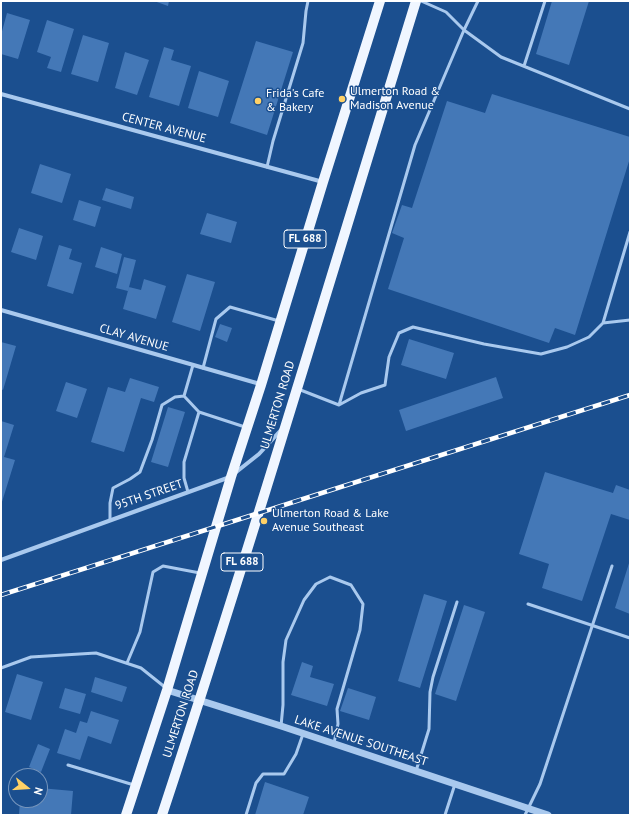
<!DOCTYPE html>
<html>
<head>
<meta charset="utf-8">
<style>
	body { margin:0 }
	#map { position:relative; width:631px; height:816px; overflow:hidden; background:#1b4f8f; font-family:"PT Sans",sans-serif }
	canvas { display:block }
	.frame { position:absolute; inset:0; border:2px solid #fff; pointer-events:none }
	.north { position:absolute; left:8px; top:768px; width:40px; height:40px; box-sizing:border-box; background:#1b4f8f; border:1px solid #7695bc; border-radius:50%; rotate:107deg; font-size:11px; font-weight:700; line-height:16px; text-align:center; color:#fff }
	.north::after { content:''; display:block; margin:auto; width:14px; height:18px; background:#ffd166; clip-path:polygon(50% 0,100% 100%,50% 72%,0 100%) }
</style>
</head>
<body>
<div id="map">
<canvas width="631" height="816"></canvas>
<div class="frame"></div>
<div class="north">N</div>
</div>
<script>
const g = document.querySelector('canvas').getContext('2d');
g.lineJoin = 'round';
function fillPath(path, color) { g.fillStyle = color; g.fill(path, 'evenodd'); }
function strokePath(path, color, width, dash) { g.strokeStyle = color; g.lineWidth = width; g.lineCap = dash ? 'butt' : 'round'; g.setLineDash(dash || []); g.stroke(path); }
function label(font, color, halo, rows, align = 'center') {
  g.font = font + ' "PT Sans",sans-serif'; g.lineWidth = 3; g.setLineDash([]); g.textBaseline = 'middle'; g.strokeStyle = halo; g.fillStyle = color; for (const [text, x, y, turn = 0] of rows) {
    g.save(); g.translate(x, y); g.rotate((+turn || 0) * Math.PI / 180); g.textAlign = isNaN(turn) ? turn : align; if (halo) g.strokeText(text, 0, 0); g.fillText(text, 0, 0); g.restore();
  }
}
const building = new Path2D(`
	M154,1H169L168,6Z
	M552,1H589L569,65L536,54Z
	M7,13L30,20L18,59L1,54V35Z
	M47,20L74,29L61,72L47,68L51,57L37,52Z
	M83,35L109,43L98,82L71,74Z
	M256,41L293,52L267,135L230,123Z
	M164,47L174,50L171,60L191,66L179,106L149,97Z
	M125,52L149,60L137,95L115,88Z
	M199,71L229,81L218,117L188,108Z
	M492,94L630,137V158L575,335L555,328L549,343L388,289L404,238L392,233L402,205L412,208L447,101L485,113Z
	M40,164L71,174L62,203L31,193Z
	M106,188L134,197L131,209L102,200Z
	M79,200L101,207L95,227L73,220Z
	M207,213L237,222L231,243L200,234Z
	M19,228L43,236L36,260L11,252Z
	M59,245L72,249L69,259L82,263L73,294L47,286Z
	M101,247L122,254L117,274L95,267Z
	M124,257L136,260L128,291L116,288Z
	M187,274L215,282L200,331L172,322Z
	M144,279L166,286L156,319L123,309L129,287L141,290Z
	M220,324L232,328L227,342L215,337Z
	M409,339L454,353L446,379L401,365Z
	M1,342L16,346L3,390L1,389Z
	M496,377L503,398L406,431L399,410Z
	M130,378L159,387L154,402L141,398L124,452L91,442L108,387L125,392Z
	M66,382L87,389L77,418L56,411Z
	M168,407L185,412L168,467L151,462Z
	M1,421L14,425L4,457L15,460L1,505Z
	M545,472L613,493L616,485L630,490V520L611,514L582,601L542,588L549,564L519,554Z
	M630,560V614L615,608Z
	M424,594L447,601L420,688L398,681Z
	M464,605L485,612L456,701L435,694Z
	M302,662L313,666L310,677L334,684L327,706L291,695Z
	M17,674L43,682L31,720L5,712Z
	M95,677L127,687L122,702L91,692Z
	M65,688L86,694L80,714L59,708Z
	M348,688L376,697L369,720L340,711Z
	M91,711L119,720L111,744L88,736L80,760L57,753L65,729L76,733L80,721L87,723Z
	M38,744L50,749L41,772L29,767Z
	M265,782L309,797L303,815H255Z
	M40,788L73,791L71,815H19L20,800H40Z`);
const service = new Path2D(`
	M421,1L446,12L464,30L501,57L630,109
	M524,66L545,1
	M267,167L273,141L303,43L306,11L308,1
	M603,323L630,320
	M193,365L184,396L199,412L245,427
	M203,368L216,319L230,307L279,321
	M298,389L339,405L415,145L464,30L478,1
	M339,405L361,393L385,385L389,357L399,333L413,327L484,344L541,354L567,347L589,337L603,323L630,232
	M188,492L184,478V462L199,412
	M110,519V503L113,488L130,479L140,472L152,440L162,405L175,397L184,396
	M528,604L630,638
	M127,663L140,632L153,572L163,566L200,573
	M1,668L31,657L96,653L141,668L166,688
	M281,726L283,705V662L286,640L304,600L316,584L330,577L351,585L363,604L360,630L337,709L338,724L334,743
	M68,765L134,785
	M416,771L429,729L430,692L433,677L457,602
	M246,815L256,783L263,774H284L296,754L303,734
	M445,815L455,784
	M525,815L540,784L612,566`);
const minor = new Path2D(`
	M1,94L323,182
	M1,310L260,384
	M235,473L259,454L281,430
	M1,560L230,477`);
const tertiary = new Path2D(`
	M167,690L281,726L548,815`);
const primary = new Path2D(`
	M126,815L167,690L231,477L261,385L323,182L380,1
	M162,815C251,545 332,273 416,1`);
const rail = new Path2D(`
	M1,595L630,395`);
const markers = [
	[342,99,4,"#ffd166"],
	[258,101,4,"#ffd166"],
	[264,521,4,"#ffd166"]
];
const shields = [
	[305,239,42],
	[242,562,42]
];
const shieldNames = [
	["FL 688",305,239],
	["FL 688",242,562]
];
const poiNames = [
	["Ulmerton Road &",350,92],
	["Madison Avenue",350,106],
	["Frida's Cafe",266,94],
	["& Bakery",266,108],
	["Ulmerton Road & Lake",272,514],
	["Avenue Southeast",272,528]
];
const streetNames = [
	["CENTER AVENUE",164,128,15],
	["CLAY AVENUE",134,338,16],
	["ULMERTON ROAD",278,405,-73],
	["95TH STREET",149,495,-19],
	["ULMERTON ROAD",181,714,-72],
	["LAKE AVENUE SOUTHEAST",361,741,18]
];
fillPath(building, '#4478b7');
strokePath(service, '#a9c9ee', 3);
strokePath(minor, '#a9c9ee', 4);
strokePath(tertiary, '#a9c9ee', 7);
strokePath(primary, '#f0f6ff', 10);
strokePath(rail, '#fff', 4.5);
strokePath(rail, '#1b4f8f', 3, [9]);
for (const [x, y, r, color] of markers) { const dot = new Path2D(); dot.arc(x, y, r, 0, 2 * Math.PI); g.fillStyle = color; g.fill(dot); strokePath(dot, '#1b4f8f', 1.5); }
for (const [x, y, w] of shields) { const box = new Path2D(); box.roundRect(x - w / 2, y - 9, w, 18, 3); g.fillStyle = '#1b4f8f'; g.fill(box); strokePath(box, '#fff', 1); }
label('bold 11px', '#fff', null, shieldNames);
label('12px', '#fff', '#1b4f8f', poiNames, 'left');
label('12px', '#fff', '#1b4f8f', streetNames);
</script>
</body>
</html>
